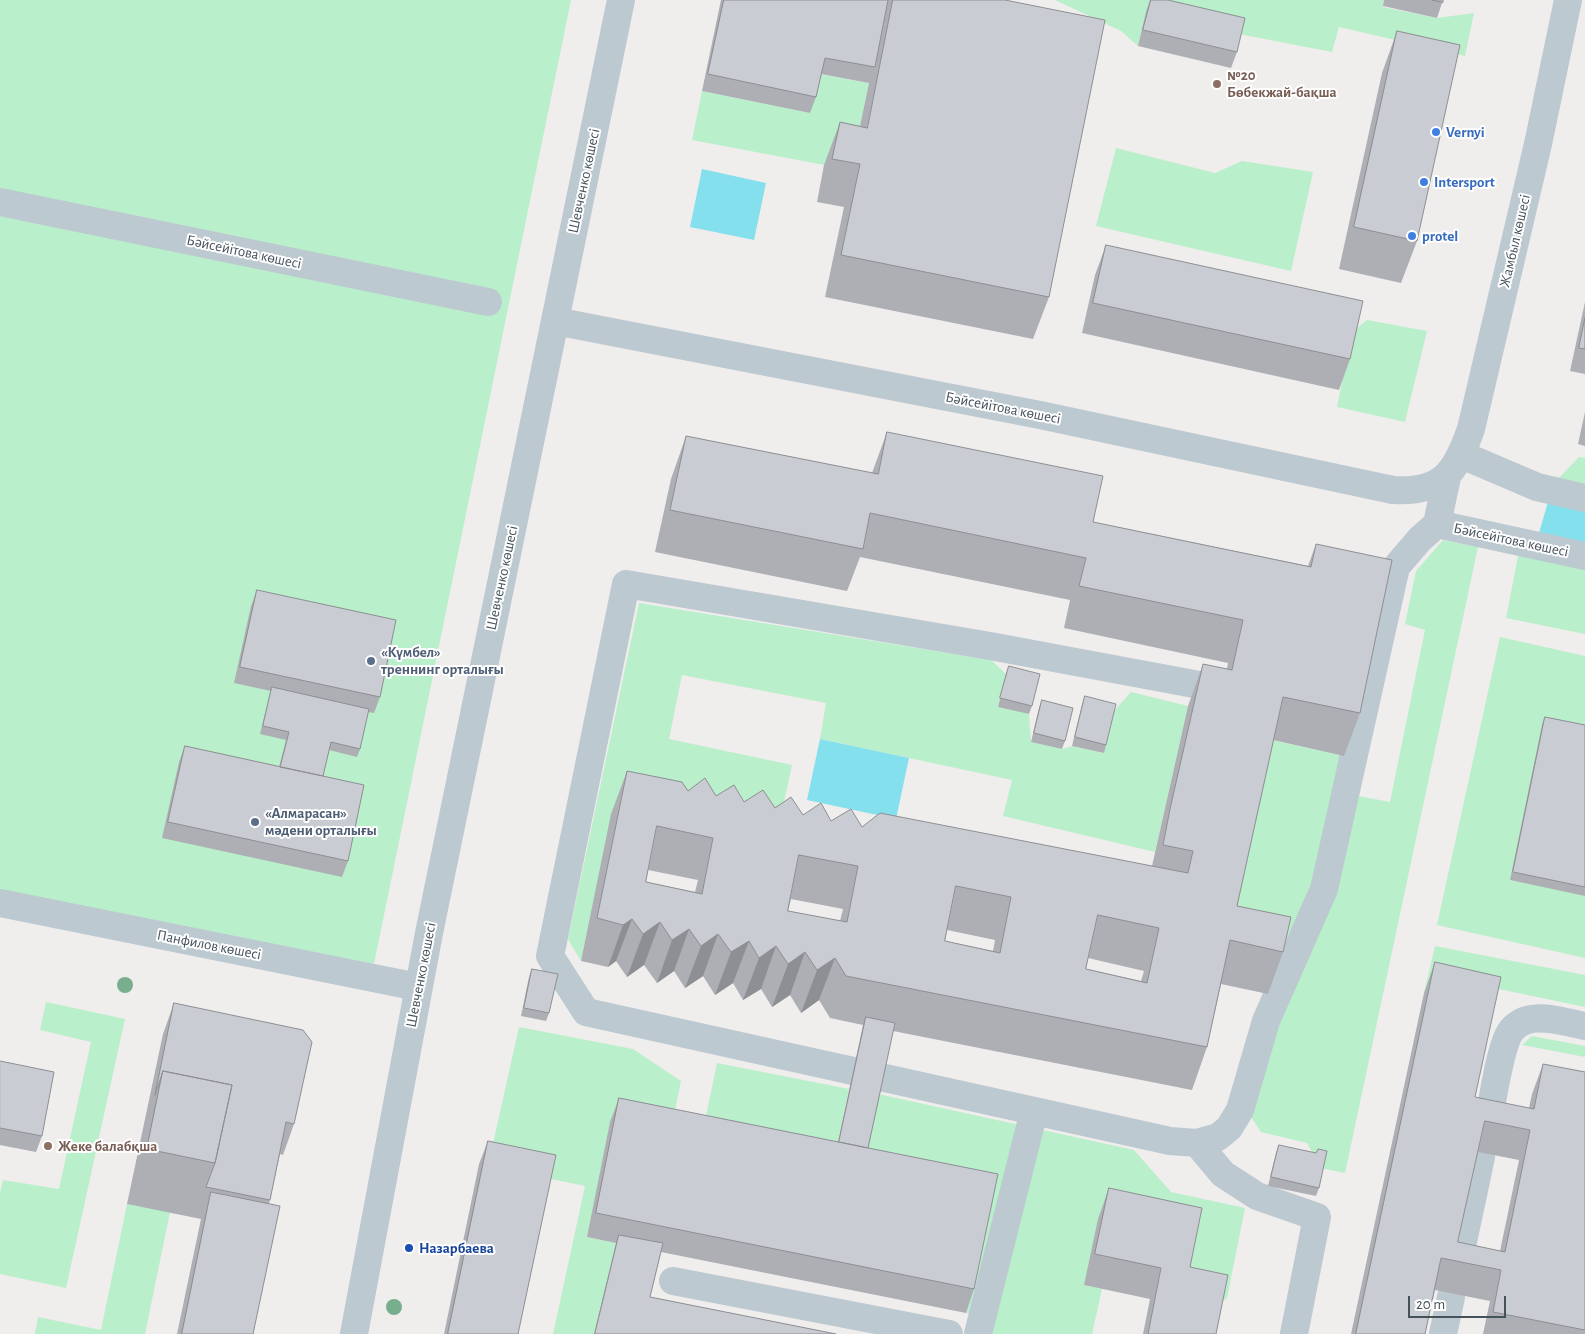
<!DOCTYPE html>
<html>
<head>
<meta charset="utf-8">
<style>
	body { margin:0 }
	#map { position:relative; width:1585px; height:1334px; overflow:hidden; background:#f0eded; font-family:"Alegreya Sans",sans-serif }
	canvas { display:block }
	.scale { position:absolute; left:1408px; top:1296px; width:98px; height:22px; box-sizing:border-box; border:2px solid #45525a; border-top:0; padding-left:6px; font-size:15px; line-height:18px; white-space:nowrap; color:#45525a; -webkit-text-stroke:4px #fff; paint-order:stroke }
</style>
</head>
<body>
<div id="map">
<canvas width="1585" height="1334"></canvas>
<div class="scale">20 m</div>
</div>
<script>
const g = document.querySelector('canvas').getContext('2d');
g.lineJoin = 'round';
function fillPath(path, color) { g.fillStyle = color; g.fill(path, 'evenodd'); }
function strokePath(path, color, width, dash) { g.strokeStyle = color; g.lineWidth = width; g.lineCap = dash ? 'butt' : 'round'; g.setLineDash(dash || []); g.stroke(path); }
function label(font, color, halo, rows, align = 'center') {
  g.font = font + ' "Alegreya Sans",sans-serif'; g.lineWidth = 4; g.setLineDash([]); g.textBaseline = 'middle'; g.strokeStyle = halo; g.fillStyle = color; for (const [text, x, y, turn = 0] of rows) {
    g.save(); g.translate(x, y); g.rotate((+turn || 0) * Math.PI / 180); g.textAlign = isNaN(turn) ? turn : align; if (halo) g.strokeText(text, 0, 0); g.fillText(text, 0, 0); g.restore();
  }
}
const green = new Path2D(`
	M0,0H571L374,964L0,891Z
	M1055,0H1384L1383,7L1437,18L1474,13L1465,56L1339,27L1332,52L1239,34L1146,12L1138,46L1121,31Z
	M819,74L869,83L851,170L692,140L702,91L810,113Z
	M1116,148L1215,173L1242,161L1313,172L1291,271L1096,226Z
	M1367,320L1427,331L1405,422L1337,407L1352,332Z
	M1579,457L1585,458V489L1555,482Z
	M1443,540L1478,547L1345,1173L1321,1168L1307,1143L1261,1132L1251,1117L1277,1030L1332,902L1358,796L1390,802L1425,630L1405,624L1416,571Z
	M1519,551L1585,565V634L1506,618Z
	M639,603L991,660L1006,674L998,706L1029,714L1031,742L1062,749L1072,746L1103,753L1113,712L1131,692L1188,706L1155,852L1003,816L1012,780L820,739L826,703L682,675L669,739L792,765L776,839L612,814L581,961L568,939Z
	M1500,637L1585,656V734L1510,880L1585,895V958L1437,925Z
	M1267,739L1344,756L1313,887L1276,960L1221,948Z
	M1435,946L1585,975V1007L1494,988L1424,993Z
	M46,1002L125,1019L66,1288L0,1274V1193L3,1180L59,1189L91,1042L40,1030Z
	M519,1027L633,1049L681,1081L670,1134L587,1237L616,1243L594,1334H553L585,1186L488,1166Z
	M1532,1036L1585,1046V1057L1522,1045Z
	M717,1063L849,1089L833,1166L701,1140Z
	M878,1094L1134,1150L1171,1192L1245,1208L1227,1298L1217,1306L1084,1285L1102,1289L1092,1334H992L995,1317L966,1313L989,1198L862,1172Z
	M127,1204L170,1212L145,1334H35L38,1317L101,1330Z`);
const water = new Path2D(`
	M702,169L766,183L754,240L690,227Z
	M1548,502L1585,510V543L1539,533Z
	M820,739L909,758L896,819L807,800Z`);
const minor = new Path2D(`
	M0,202L488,302
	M555,321L1040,415L1393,490C1443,493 1455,473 1471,429L1538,144L1568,0
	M1462,455L1537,487L1585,498
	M1437,524L1585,556
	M1210,687L990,646L626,584L550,956L586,1012L1170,1141L1197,1143L1218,1137L1229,1128L1240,1110L1266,1021L1324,889L1396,567L1420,539L1437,524L1447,477
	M0,903L418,987
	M1487,1126C1493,1102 1498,1058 1508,1036C1512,1027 1522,1020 1532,1019C1549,1016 1568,1023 1585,1026
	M1197,1143L1223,1174L1257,1196L1317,1217L1294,1334
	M1457,1270L1481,1157
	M673,1281L949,1334
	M354,1334L429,933L621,0
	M978,1334L1034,1111
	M1443,1334L1451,1297`);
const trees = [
	[125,985],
	[394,1307]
];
const wall = new Path2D(`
	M721,0H1005L1049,297L1033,339L825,297L844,207L817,202L824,165L840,122L860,126L869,83L821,74L816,97L810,113L702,91Z
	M1150,0H1168L1237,52L1231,68L1138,46L1146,12Z
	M1384,0H1443L1437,18L1383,6Z
	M1397,31L1417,241L1401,283L1339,269L1382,73Z
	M1106,245L1350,359L1339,390L1082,333L1095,275Z
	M1585,302V374L1570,371Z
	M1585,412V446L1578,444Z
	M887,432L1093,522L1308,566L1316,544L1360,713L1344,756L1273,740L1237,906L1283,952L1268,994L1221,984L1207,1047L1192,1090L893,1031L868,1148L974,1289L966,1313L661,1252L650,1297L836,1334H594L616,1243L587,1237L610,1122L619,1098L838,1142L863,1025L830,1018L819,1000L801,1013L790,995L772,1007L761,989L743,1000L733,983L715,995L703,976L685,988L674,971L657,983L644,965L627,977L616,961L608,967L581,961L611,814L627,771L688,791L775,808L831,821L862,827L1152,866L1188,706L1203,664L1227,669L1228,663L1064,628L1070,600L860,557L847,591L655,552L671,479L686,436L872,473ZM648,870L698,880L695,892L646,882ZM791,899L843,909L840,921L788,911ZM947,930L995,940L993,951L945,941ZM1088,958L1144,971L1141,981L1086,969Z
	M257,590L380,697L374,713L368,712L360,749L357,757L329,750L323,776L348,861L342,877L162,838L179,762L185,746L279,767L286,740L260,734L271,691L234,683L251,606Z
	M1009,666L1032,706L1029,714L998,707L1006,674Z
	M1085,696L1106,745L1104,753L1072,746L1082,705Z
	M1042,700L1065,741L1062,749L1031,742L1039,708Z
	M1545,717L1585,725V896L1510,880L1542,725Z
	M1435,962L1475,1097L1529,1108L1532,1094L1543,1064L1585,1072V1334H1483L1490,1301L1435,1290L1425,1334H1351L1424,993ZM1478,1152L1519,1160L1500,1251L1458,1242Z
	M532,969L549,1013L546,1021L521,1016L529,977Z
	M174,1003L294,1124L283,1155L280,1154L269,1204L253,1334H177L201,1219L127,1204L163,1034Z
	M0,1061L42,1136L36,1152L0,1145Z
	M488,1141L518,1334H444L479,1164Z
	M1279,1145L1319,1188L1316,1196L1268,1186L1276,1153Z
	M1109,1188L1190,1267L1216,1334H1143L1150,1299L1084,1285L1098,1219Z`);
const shadedWall = new Path2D(`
	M632,919L616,961L608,967L623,925Z
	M660,922L644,965L627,977L643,934Z
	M689,929L674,971L657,983L672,940Z
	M718,934L703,976L685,988L701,946Z
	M749,941L733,983L715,995L731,952Z
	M776,946L761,989L743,1000L759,958Z
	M805,952L790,995L772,1007L788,964Z
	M835,958L819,1000L801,1013L817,970Z`);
const building = new Path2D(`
	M724,0H888L875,67L825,58L816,97L708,74Z
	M893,0H1005L1105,20L1049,297L841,255L860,164L832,159L840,122L867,128Z
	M1151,0H1168L1245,18L1237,52L1143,30Z
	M1432,0H1443V2Z
	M1397,31L1460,45L1417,241L1354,227Z
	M1106,245L1363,301L1350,359L1093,303Z
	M1585,318V349L1579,348Z
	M887,432L1103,476L1093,522L1311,567L1316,544L1392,560L1360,713L1283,697L1237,906L1291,917L1283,952L1230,940L1207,1047L846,976L835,958L817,970L805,952L788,964L776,946L759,958L749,941L731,952L718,934L701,946L689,929L672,940L660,922L643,934L632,919L623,925L597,918L627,771L682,782L688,791L705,778L716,796L734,785L744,802L763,790L775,808L791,797L803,815L821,803L831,821L851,809L862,827L880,813L1188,873L1193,851L1163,845L1170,809L1203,664L1232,670L1243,620L1079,586L1086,558L870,513L863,549L670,510L686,436L878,474ZM657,826L713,838L702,894L646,882ZM799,855L858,866L847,922L788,911ZM956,886L1011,897L1000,953L945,941ZM1098,915L1159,928L1147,983L1086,969Z
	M257,590L396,620L380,697L240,667Z
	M1009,666L1040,674L1032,706L1000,698Z
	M272,687L369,709L360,749L331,742L323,776L280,767L289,732L263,726Z
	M1085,696L1116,704L1106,745L1075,737Z
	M1042,700L1073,708L1065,741L1034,733Z
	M1545,717L1585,725V887L1513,872Z
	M185,746L364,785L348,861L168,822Z
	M1435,962L1501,977L1475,1097L1534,1109L1543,1064L1585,1072V1330L1493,1312L1501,1270L1441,1258L1425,1334H1356ZM1485,1121L1530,1130L1505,1252L1458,1242Z
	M532,969L558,974L549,1013L524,1008Z
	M174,1003L303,1030L312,1042L294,1124L286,1122L270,1200L206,1187L215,1163L232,1085L163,1071L155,1095Z
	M866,1017L895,1023L868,1148L839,1142Z
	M0,1061L54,1072L42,1136L0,1128Z
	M163,1071L232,1085L215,1163L147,1149Z
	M619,1098L998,1174L974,1289L596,1213Z
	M488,1141L556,1155L518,1334H448Z
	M1279,1145L1316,1153L1318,1149L1327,1151L1319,1188L1271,1177Z
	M1109,1188L1202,1208L1190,1267L1228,1275L1216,1334H1148L1161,1268L1095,1254Z
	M211,1192L280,1206L253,1334H182Z
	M619,1235L663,1243L650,1297L836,1334H595Z`);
const markers = [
	[1217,84,5,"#8d6e63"],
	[1436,132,5,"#3f7fe0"],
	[1424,182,5,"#3f7fe0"],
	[1412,236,5,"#3f7fe0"],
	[371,661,5,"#5c6f8a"],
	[255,822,5,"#5c6f8a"],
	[48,1146,5,"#8d6e63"],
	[409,1248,5,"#1a4fb4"]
];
const educationNames = [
	["№20",1227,75],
	["Бөбекжай-бақша",1227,92],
	["Жеке балабқша",58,1146]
];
const shopNames = [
	["Vernyi",1446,132],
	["Intersport",1434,182],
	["protel",1422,236]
];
const streetNames = [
	["Шевченко көшесі",584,181,-78],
	["Жамбыл көшесі",1515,241,-77],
	["Бәйсейітова көшесі",244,252,12],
	["Бәйсейітова көшесі",1003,408,11],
	["Бәйсейітова көшесі",1511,540,12],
	["Шевченко көшесі",502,578,-78],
	["Панфилов көшесі",209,945,11],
	["Шевченко көшесі",421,975,-79]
];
const serviceNames = [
	["«Күмбел»",381,652],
	["треннинг орталығы",381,669],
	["«Алмарасан»",265,813],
	["мәдени орталығы",265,830]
];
const transitNames = [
	["Назарбаева",419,1248]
];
fillPath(green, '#b9efca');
fillPath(water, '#85e0ed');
strokePath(minor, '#bdc9d0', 28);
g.fillStyle = '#77af8e';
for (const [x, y] of trees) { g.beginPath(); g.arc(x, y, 8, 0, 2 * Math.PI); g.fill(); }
fillPath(wall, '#adafb5');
fillPath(shadedWall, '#8d8f93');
fillPath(building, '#c9ccd2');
strokePath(building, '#8d8f93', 1);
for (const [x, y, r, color] of markers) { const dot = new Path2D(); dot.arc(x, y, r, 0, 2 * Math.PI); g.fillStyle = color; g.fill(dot); strokePath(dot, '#fff', 2); }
label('bold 15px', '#785e54', '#fff', educationNames, 'left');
label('bold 15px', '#366cbe', '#fff', shopNames, 'left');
label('15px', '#45525a', '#fff', streetNames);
label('bold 15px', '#4e5e75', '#fff', serviceNames, 'left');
label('bold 15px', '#164399', '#fff', transitNames, 'left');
</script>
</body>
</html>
